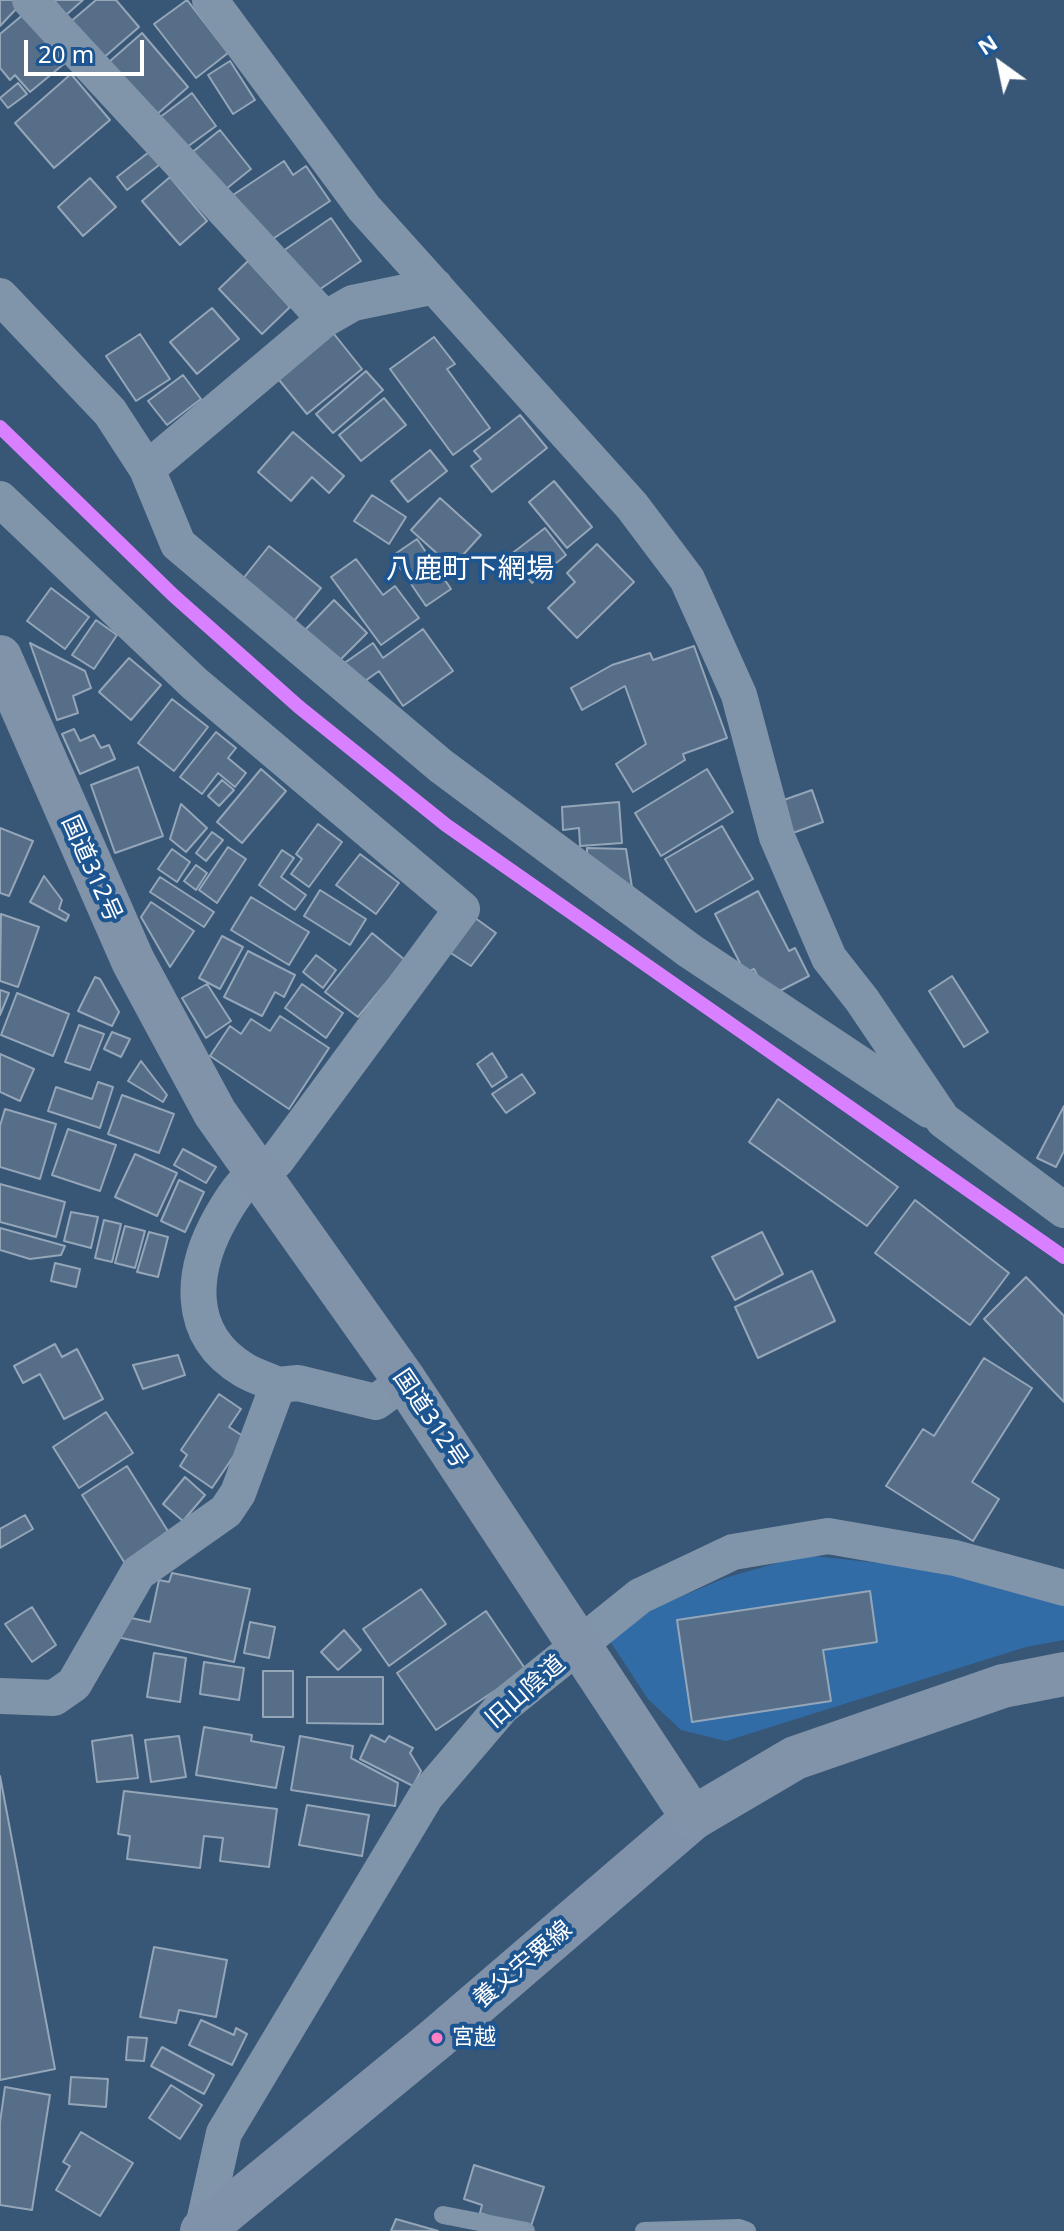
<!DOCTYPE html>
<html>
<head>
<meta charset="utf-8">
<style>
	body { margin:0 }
	#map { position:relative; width:1064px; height:2231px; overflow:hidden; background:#385676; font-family:"Noto Sans",sans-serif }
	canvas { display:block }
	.north { position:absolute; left:960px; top:24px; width:80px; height:80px; -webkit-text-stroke:6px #1d5591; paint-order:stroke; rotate:327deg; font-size:22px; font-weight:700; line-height:32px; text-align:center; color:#fff }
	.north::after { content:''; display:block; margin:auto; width:28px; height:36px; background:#fff; clip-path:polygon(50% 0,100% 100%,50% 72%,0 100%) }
	.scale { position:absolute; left:24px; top:40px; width:120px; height:36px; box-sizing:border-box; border:4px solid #fff; border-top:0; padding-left:10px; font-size:24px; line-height:28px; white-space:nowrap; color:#fff; -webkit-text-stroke:6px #1d5591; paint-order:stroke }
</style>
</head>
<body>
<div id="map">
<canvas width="1064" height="2231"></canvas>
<div class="north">N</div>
<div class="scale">20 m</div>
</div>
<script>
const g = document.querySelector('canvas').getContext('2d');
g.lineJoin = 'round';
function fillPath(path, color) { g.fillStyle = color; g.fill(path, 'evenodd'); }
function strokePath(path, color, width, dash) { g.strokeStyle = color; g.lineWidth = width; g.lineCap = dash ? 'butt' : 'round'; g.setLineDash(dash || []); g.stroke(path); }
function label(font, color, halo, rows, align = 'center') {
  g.font = font + ' "Noto Sans","Noto Sans JP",sans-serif'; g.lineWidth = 8; g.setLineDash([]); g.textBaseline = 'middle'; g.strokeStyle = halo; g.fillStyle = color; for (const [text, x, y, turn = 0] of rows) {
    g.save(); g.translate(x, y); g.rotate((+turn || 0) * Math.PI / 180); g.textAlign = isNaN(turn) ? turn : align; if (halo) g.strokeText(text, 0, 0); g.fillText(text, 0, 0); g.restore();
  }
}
const green = new Path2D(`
	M805,1555L905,1566L976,1579L1064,1604V1640L1026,1647L726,1741L681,1730L648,1699L610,1641L652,1609L725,1578Z`);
const building = new Path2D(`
	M0,0H12L19,6L0,26Z
	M54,0H83L66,15Z
	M96,0H116L139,27L101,60L69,23Z
	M187,0L228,53L196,78L154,24Z
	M25,13L65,63L30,92L15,75L10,80L0,68V34Z
	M142,33L188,87L155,116L109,62Z
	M230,61L255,100L233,114L208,75Z
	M71,74L110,120L54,168L15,123Z
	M18,83L27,94L8,108L0,98Z
	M192,93L216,126L183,150L159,118Z
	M220,130L251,169L221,193L190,154Z
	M149,152L159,165L127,190L117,177Z
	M284,161L293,175L306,166L330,201L262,246L230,197Z
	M170,177L207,221L180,245L142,201Z
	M90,178L116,207L83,236L58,207Z
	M331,218L361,261L313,294L283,251Z
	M248,261L290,307L262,334L219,289Z
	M212,308L239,339L197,374L170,342Z
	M330,329L362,369L307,414L275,375Z
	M140,334L170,379L136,401L106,356Z
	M434,337L455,364L447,369L490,428L453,455L390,369Z
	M366,371L383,390L333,433L316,414Z
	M183,375L201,399L167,425L148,401Z
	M384,398L406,425L361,461L339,435Z
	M520,415L547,448L492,492L471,466L481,459L474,451Z
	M293,432L344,476L329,493L312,477L291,501L258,472Z
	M430,450L447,471L408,502L391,481Z
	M554,481L592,527L567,548L529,502Z
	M372,495L406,517L389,544L354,521Z
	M440,498L481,535L452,567L411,530Z
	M545,528L566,555L532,583L510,555Z
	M417,539L451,589L426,606L392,556Z
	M597,544L634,582L577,638L548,608L575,582L567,573Z
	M269,546L321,588L294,621L242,580Z
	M356,559L383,595L395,586L419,618L381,645L331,577Z
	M51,588L89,617L65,649L27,621Z
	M334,600L367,633L336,664L303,632Z
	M96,620L117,635L94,669L72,655Z
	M423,629L453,671L403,706L379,671L358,686L343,664L373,643L383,658Z
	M30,643L85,671L91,688L73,696L78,713L57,720Z
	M694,646L727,738L683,754L685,760L633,792L616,764L646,744L625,686L582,710L571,688L612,665L650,653L653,660Z
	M129,658L161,685L131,720L99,692Z
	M172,699L208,727L174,771L138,743Z
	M74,729L80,741L94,735L101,748L109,745L115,759L80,774L62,734Z
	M216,732L236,748L228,758L246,773L235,787L218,773L202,794L180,777Z
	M138,767L163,836L115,853L91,785Z
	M261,769L286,791L242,843L217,822Z
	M707,769L733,812L661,856L635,813Z
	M222,780L234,790L219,806L208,796Z
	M812,790L823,822L790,834L778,802Z
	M619,802L622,843L580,846L579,828L563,830L562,807Z
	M181,804L207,828L186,852L170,839Z
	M318,824L342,842L309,887L291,874L302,859L296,854Z
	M722,826L753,879L696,912L665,859Z
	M0,828L33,841L9,896L0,893Z
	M212,832L223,840L206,861L196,853Z
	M228,847L246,859L217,903L199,890Z
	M587,848L626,849L633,894L587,867Z
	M172,849L190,862L177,882L158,869Z
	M282,850L294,858L281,877L306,895L295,910L259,885Z
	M360,854L399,883L376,914L336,885Z
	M196,865L207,873L196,890L184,881Z
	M44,876L62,900L59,909L69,915L66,921L30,902Z
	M160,877L214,912L204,927L150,892Z
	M320,890L366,919L350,945L304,916Z
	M758,891L789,951L795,948L809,976L768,997L754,969L745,973L715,914Z
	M251,897L309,932L289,965L231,930Z
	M151,902L194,931L170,967L141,917Z
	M1,914L39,927L18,987L0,981Z
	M471,915L496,933L471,966L446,950Z
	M372,933L405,960L358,1017L325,992Z
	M222,936L243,947L220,989L199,978Z
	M248,951L295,975L284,997L275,992L262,1016L224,997Z
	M316,955L336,970L323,988L303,972Z
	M952,976L988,1032L964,1047L929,991Z
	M95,977L100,979L119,1012L112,1026L78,1011Z
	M207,984L231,1021L206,1038L182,998Z
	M302,984L343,1013L326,1038L285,1008Z
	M0,990L9,993L0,1015Z
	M17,993L69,1014L53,1056L1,1035Z
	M280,1016L329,1048L289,1109L210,1056L230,1026L241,1034L251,1019L270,1031Z
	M79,1025L104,1034L90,1070L65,1062Z
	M112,1032L130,1039L121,1057L104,1049Z
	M492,1053L507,1077L492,1087L477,1064Z
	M0,1054L34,1069L20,1101L0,1092Z
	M141,1061L167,1095L163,1102L128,1081Z
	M522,1074L535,1093L506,1113L492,1094Z
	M98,1082L113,1087L100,1128L48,1111L56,1087L92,1099Z
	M122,1095L174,1114L159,1153L108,1134Z
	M778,1099L898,1187L867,1226L749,1142Z
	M1064,1106V1151L1056,1167L1037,1158Z
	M5,1109L56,1124L40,1179L0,1167V1126Z
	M68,1129L116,1145L100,1191L52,1175Z
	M183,1149L216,1167L206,1183L174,1165Z
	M135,1154L177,1173L157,1216L115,1197Z
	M179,1180L204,1192L185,1232L161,1221Z
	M0,1184L65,1202L56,1237L0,1222Z
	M915,1200L1009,1273L970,1325L875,1253Z
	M71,1212L98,1217L91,1248L64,1241Z
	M104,1220L121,1224L112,1262L95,1258Z
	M125,1226L145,1231L135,1268L115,1263Z
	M0,1228L65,1246L61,1255L30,1259L0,1250Z
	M149,1232L168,1237L158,1277L137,1272Z
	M762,1232L783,1274L735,1300L712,1257Z
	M55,1263L80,1269L76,1287L51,1281Z
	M812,1271L835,1321L758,1358L735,1307Z
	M1026,1277L1064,1316V1402L984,1319Z
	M55,1344L62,1357L77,1349L103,1399L64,1419L40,1374L23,1383L14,1366Z
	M178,1355L185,1375L143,1389L133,1365Z
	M984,1358L1032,1388L972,1482L999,1499L973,1541L886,1486L923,1429L934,1436Z
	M219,1394L241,1409L229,1427L246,1438L212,1488L180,1466L187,1455L181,1450Z
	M106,1412L133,1453L79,1488L53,1447Z
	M127,1466L171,1536L126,1565L82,1495Z
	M185,1477L205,1495L183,1521L163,1504Z
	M25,1515L33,1529L0,1548V1529Z
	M172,1573L250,1589L234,1662L117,1637L122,1616L150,1622L159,1580L169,1582Z
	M421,1589L446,1624L389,1666L363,1629Z
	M870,1591L877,1642L823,1650L831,1701L692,1722L677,1620Z
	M32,1607L56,1645L32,1662L5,1624Z
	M486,1611L526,1670L436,1730L397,1673Z
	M250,1622L275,1627L269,1658L244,1653Z
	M344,1630L361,1650L338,1670L321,1652Z
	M154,1653L186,1658L180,1702L147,1697Z
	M204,1662L244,1668L239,1700L200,1694Z
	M263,1671H293V1717H263Z
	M307,1677H383V1724L307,1723Z
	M204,1727L252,1735L251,1741L284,1747L276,1788L196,1775Z
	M132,1735L138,1778L97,1782L92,1741Z
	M371,1735L385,1742L389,1736L413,1748L410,1753L421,1771L413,1786L360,1759Z
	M179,1736L186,1777L151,1782L145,1740Z
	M300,1736L353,1746L351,1758L398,1783L395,1806L291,1790Z
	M0,1776L55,2069L0,2080Z
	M124,1791L277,1809L269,1867L220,1861L223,1838L204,1836L200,1868L127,1859L130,1836L118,1834Z
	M307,1805L369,1815L362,1856L299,1845Z
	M154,1947L227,1960L216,2017L179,2010L176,2023L140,2017Z
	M201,2020L234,2035L236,2028L247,2034L232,2065L189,2045Z
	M128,2037L147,2038L144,2061L126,2060Z
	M162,2047L214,2075L204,2094L151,2066Z
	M71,2077L108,2079L106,2107L69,2104Z
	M171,2085L202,2105L180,2139L149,2118Z
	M5,2087L50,2095L32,2210L0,2205V2122Z
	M81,2132L133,2163L100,2216L56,2190L70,2166L63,2162Z
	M474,2165L544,2187L530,2229L480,2213L482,2205L464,2199Z
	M396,2219L438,2231H391Z`);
const service = new Path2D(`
	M443,2215L526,2231
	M644,2231L739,2228L747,2231`);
const minor = new Path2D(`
	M30,0L325,319
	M210,0L364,208L632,506L687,579L739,695L777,837L829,958L862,1000L943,1120L1064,1210
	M0,296L110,412L147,469L178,544L441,766L690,951L929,1110
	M147,469L325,319L353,303L435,286
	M0,499L194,683L462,909L276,1161C249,1172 235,1192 221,1217C191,1270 184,1334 244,1370C254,1376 267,1380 278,1385L238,1493L226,1511L138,1573L74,1684L54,1698L0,1696
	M278,1385L298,1383L376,1402L405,1381
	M202,2231L224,2133L426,1796L502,1707L640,1596L733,1552L828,1536L955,1558L1064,1588`);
const primary = new Path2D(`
	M202,2231L437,2038L693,1818`);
const trunk = new Path2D(`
	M0,657L133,961L215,1113L405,1381L693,1818L795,1758L1003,1686L1064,1674`);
const rail1 = new Path2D(`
	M0,427L173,595L299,707L446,825L1064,1257`);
const markers = [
	[437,2038,7,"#ff80c5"]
];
const busNames = [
	["宮越",452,2038]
];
const streetNames = [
	["国道312号",91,869,66],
	["国道312号",430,1419,56],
	["旧山陰道",526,1692,-41],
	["養父宍粟線",523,1965,-40]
];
const quarterNames = [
	["八鹿町下網場",470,570]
];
fillPath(green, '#326ca7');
fillPath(building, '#566e88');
strokePath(building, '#94a6b8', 2);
strokePath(service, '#8095a9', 18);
strokePath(minor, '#8095a9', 36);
strokePath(primary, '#7f92a9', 44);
strokePath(trunk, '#8093a9', 44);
strokePath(rail1, '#d880ff', 14);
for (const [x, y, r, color] of markers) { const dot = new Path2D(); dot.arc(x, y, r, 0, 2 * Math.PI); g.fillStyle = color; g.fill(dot); strokePath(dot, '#1d5591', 3); }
label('22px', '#fff', '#1d5591', busNames, 'left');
label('24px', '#fff', '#1d5591', streetNames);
label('28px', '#fff', '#1d5591', quarterNames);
</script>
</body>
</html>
